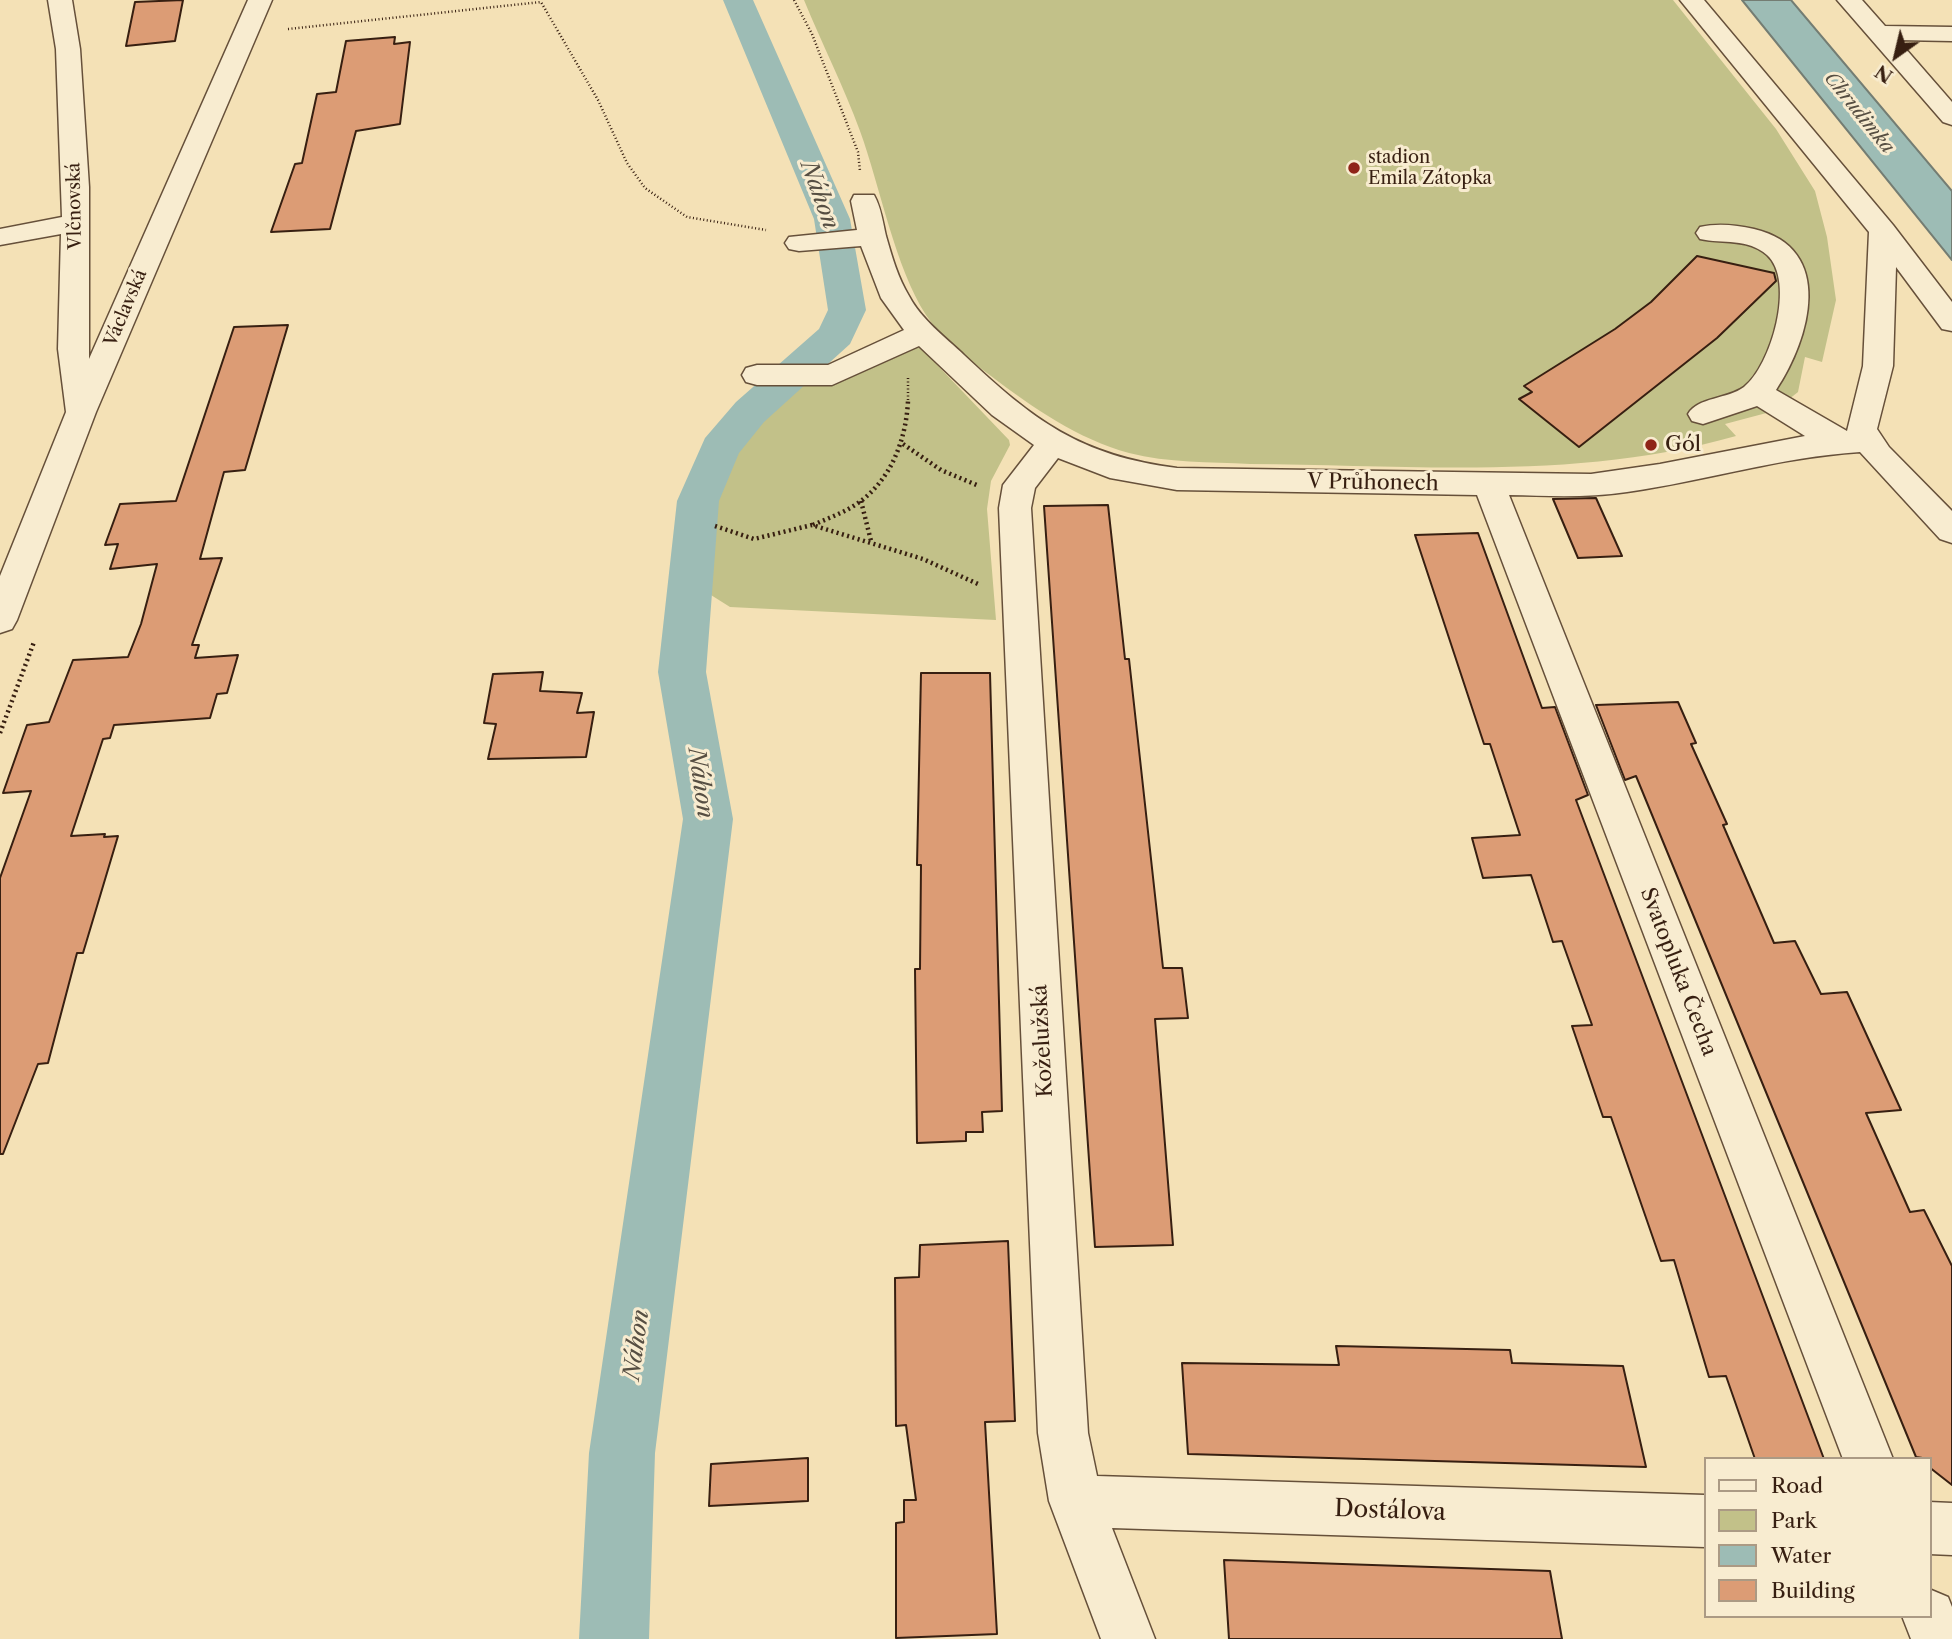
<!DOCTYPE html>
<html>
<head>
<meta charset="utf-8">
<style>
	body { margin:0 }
	#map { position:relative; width:1952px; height:1639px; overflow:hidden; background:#f4e1b6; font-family:"Libre Caslon Text",serif }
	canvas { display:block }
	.legend { position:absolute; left:1704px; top:1457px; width:228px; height:161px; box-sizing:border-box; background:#f8ecd0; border:2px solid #ab9a84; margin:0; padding:9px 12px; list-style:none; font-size:21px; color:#371f11 }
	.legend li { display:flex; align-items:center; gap:14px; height:35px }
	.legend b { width:35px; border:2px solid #ab9a84 }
	.north { position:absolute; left:1861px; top:21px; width:70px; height:70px; -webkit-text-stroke:5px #f8ecd0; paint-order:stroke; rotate:214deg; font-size:19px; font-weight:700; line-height:28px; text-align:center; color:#371f11 }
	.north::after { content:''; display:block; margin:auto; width:24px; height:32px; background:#371f11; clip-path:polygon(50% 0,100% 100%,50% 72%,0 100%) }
</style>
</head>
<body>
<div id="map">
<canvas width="1952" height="1639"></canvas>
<ul class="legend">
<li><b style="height:9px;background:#f8ecd0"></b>Road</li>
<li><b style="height:19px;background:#c2c189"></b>Park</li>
<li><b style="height:19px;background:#9dbcb5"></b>Water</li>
<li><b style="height:19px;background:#dc9c75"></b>Building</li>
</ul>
<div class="north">N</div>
</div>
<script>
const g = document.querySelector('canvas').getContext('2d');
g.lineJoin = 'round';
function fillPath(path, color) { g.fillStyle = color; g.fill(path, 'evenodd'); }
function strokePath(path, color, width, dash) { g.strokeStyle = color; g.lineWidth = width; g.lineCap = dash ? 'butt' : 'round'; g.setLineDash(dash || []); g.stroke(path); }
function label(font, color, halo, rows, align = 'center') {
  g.font = font + ' "Libre Caslon Text",serif'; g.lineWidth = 6; g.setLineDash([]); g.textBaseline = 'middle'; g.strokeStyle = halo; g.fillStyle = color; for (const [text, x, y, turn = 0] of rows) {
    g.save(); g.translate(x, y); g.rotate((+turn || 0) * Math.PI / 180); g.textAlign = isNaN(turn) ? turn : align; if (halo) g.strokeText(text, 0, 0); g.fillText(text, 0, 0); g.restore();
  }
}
const green = new Path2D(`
	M804,0H1673L1776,129L1815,191L1827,237L1836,300L1822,362L1805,357L1798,392L1774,411L1725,424L1736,436C1579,481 1411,465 1250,464C1210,462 1168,463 1129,453C1078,439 1033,408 991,376C968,359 942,340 926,315C895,267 880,186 860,131C844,87 822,44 804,0Z
	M914,345L920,347L1009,440L1010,445L991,481L987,509L996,620L730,607L703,590L711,504L737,446L768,412L798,384Z`);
const water = new Path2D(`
	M1742,0H1791L1952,191V260Z`);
const canal = new Path2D(`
	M723,0H753L850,219L866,310L850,344L764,422L739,453L719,501L706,672L733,819L655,1453L649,1639H579L589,1453L683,819L658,672L677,501L705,438L736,402L819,329L828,310L814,219Z`);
const building = new Path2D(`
	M183,0L175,41L126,46L135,2Z
	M395,37L394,44L410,42L400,124L356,131L330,229L271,232L295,164L302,163L317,94L336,92L346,41Z
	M1697,256L1774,273L1776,281L1717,338L1579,447L1519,399L1532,392L1524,386L1615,329L1651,302Z
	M288,325L245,470L224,472L200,559L222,558L192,645H199L195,658L238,655L227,693L217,694L210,718L114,725L110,738L103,739L71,836L105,834L104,837L118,836L83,953H77L48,1063L38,1064L3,1154H0V878L31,791L3,793L27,725L49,722L73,660L128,657L141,624L157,564L110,569L118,544L105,545L120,504L176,501L234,327Z
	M1596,498L1622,556L1578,558L1553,499Z
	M1108,505L1125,659H1129L1163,968H1182L1188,1018L1155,1019L1173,1245L1095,1247L1044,506Z
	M1478,533L1542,708L1555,707L1588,795L1576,800L1824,1459H1755L1726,1376L1709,1377L1674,1260L1661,1261L1611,1117H1603L1572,1026L1592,1025L1562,941L1553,942L1531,875L1483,878L1472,838L1520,835L1490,744H1484L1415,535Z
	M543,672L540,691L582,693L577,713L594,712L586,757L488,759L496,724L484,723L493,674Z
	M921,673H990L1002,1111L982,1112L983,1132H966V1141L917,1143L915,969H920L921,865H917Z
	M1678,702L1696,743L1691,744L1727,824L1723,825L1774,943L1795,941L1821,994L1847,992L1901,1110L1866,1113L1910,1212L1924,1210L1952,1266V1485L1929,1467V1459L1916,1457L1636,776L1625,780L1596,705Z
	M1008,1241L1015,1421L985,1422L997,1634L896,1638V1523L904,1522V1500H916L906,1425L896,1426L895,1278L919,1277L920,1245Z
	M1336,1346L1510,1350L1512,1363L1623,1366L1646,1467L1188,1454L1182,1363L1339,1365Z
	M808,1458V1501L709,1506L711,1464Z
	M1224,1560L1550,1571L1562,1639H1229Z`);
const pathFar1 = new Path2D(`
	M794,0L812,34L858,152L860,171
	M288,29L541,2L598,100L627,163L645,188L687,217L766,230
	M908,378V403`);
const path = new Path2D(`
	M903,444L941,470L979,486
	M861,501L871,541
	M813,525C828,518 844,513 858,503C891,480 906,440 908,401
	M715,526L754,539L812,525L923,559L978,584
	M0,733L34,642`);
const minor = new Path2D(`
	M48,0H72L80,49L89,187V359L248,0H272L96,412L17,620L12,629L0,633V576L66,412L58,349L61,234L0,245V229L62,217L56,49Z
	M1680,0H1704L1893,225L1952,302V331L1942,329L1896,267L1893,366L1877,429L1889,447L1952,511V543L1940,539L1860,452C1781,457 1705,481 1627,492C1588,498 1549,496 1509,495L1893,1459H1843L1477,495L1177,490L1110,478L1058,458L1035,488L1031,508L1088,1433L1097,1476L1705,1495V1547L1112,1528L1155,1639H1101L1049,1501L1038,1433L999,508L1003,485L1034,445L992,415L919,346L832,385H757L746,382L742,375L746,368L757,365H828L904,330L881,298L861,246L799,251L789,249L785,243L789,237L857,230L851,201L854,195H874C881,207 883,223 886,236C892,257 898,278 909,296C921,319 945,337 964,355C1033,420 1080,456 1177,468L1591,474L1660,464L1805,436L1757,406L1703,424L1692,421L1688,414C1698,397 1728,399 1744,387C1771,366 1796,281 1767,255C1748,238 1723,244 1700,239L1696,233L1700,227C1718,223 1736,225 1754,229C1836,248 1810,339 1776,390L1847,431L1863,366L1869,232Z
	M1837,0H1862L1885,26L1952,27V41L1898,40L1952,102V125L1943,122Z
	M1929,1502L1952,1503V1555L1929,1554Z
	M1929,1589L1948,1597L1952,1607V1639H1911L1902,1616H1929Z`);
const markers = [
	[1354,168,7,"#8f2418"],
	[1651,445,7,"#8f2418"]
];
const farPoinames = [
	["stadion",1368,158],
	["Emila Zátopka",1368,179]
];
const farStreetnames = [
	["Vlčnovská",75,206,-91],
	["Václavská",126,308,-67]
];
const farWaternames = [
	["Chrudimka",1859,113,51]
];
const poiNames = [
	["Gól",1665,445]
];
const streetNames = [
	["V Průhonech",1373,483,1],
	["Svatopluka Čecha",1678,972,69],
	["Koželužská",1043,1041,-93]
];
const waterNames = [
	["Náhon",819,195,70],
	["Náhon",700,783,82],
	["Náhon",637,1345,-82]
];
const nearStreetnames = [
	["Dostálova",1390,1511,2]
];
fillPath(green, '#c2c189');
fillPath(water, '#9dbcb5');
strokePath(water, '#747d73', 2);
fillPath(canal, '#9dbcb5');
fillPath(building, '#dc9c75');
strokePath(building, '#371f11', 2);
strokePath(minor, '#66503a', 3);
strokePath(pathFar1, '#371f11', 2.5, [1, 2.5]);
strokePath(path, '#371f11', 4.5, [2, 3.5]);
fillPath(minor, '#f8ecd0');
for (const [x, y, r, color] of markers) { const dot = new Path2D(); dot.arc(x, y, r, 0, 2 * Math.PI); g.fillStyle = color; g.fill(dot); strokePath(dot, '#f8ecd0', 2.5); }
label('18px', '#371f11', '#f8ecd0', farPoinames, 'left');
label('18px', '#371f11', '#f8ecd0', farStreetnames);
label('italic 19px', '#564e42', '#f8ecd0', farWaternames);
label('21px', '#371f11', '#f8ecd0', poiNames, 'left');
label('21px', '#371f11', '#f8ecd0', streetNames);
label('italic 23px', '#564e42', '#f8ecd0', waterNames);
label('24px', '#371f11', '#f8ecd0', nearStreetnames);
</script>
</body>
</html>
